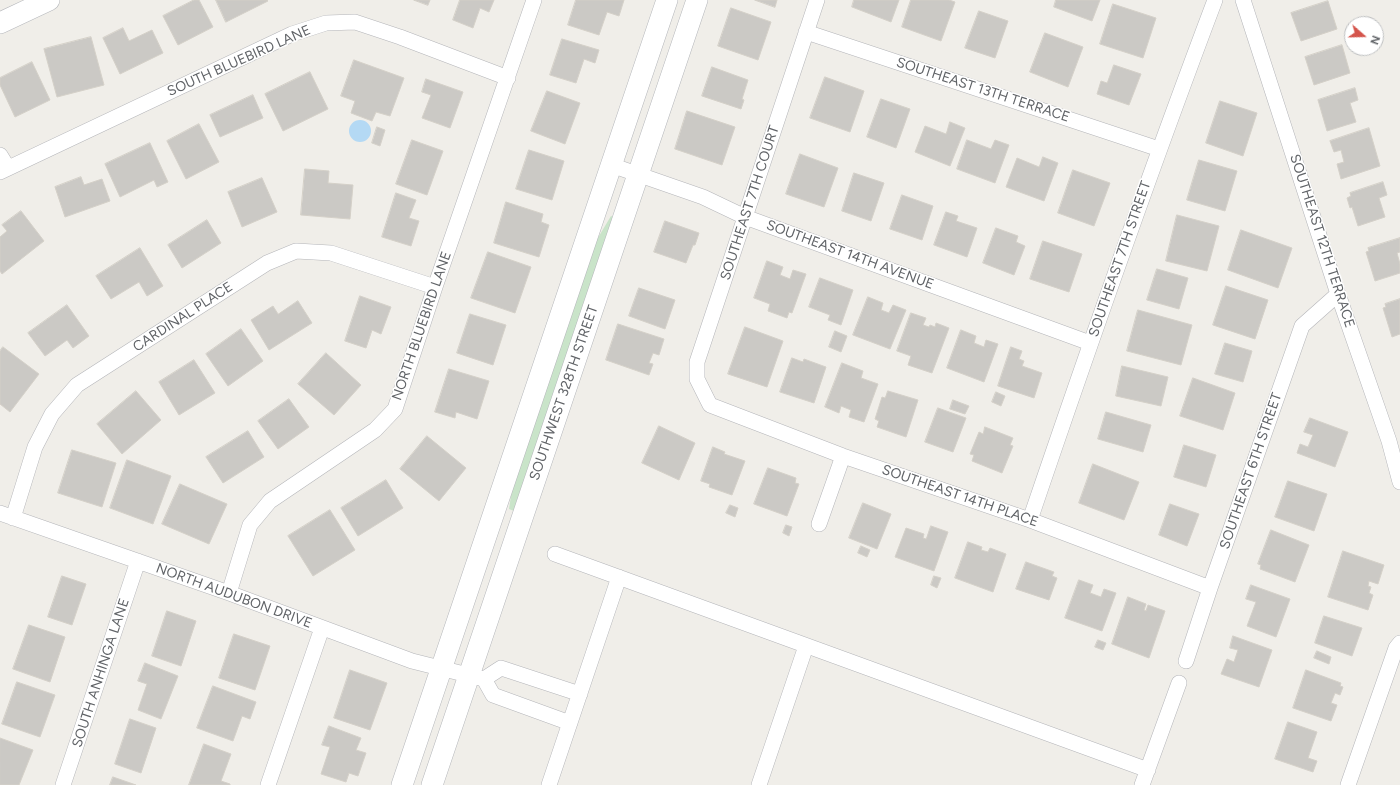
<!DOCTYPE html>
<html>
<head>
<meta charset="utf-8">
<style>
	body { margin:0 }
	#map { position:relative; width:1400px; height:785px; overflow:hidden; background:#f0eee9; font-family:Figtree,sans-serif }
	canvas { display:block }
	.north { position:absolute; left:1344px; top:16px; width:40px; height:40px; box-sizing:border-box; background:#fff; border:1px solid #bfc1c2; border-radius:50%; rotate:110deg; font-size:11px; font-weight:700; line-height:16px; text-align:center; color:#606367 }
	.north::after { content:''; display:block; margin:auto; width:14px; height:18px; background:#d4544b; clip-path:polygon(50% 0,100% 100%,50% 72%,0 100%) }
</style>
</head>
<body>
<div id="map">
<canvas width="1400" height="785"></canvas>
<div class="north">N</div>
</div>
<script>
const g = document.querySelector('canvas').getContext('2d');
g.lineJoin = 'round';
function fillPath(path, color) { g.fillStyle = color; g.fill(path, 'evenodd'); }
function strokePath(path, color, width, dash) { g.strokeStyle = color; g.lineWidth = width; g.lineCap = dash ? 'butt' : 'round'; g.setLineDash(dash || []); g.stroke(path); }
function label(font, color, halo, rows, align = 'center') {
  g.font = font + ' Figtree,sans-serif'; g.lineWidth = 3; g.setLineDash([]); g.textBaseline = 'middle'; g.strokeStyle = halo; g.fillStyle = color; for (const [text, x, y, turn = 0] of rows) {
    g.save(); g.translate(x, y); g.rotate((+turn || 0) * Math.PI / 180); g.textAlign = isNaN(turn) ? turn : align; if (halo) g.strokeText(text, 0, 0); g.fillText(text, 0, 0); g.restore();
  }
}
const green = new Path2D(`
	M611,216L613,217L514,511L509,509L512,489L596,241Z`);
const water = new Path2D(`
	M349 131a11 11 0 1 1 22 0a11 11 0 1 1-22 0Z`);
const building = new Path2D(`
	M194,0H199L213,27L178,45L163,16Z
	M216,0H267L268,1L226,22Z
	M414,0H430L428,5Z
	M460,0H494L489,12L480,8L473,28L453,20Z
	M576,0H624L619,16L607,12L599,35L568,25Z
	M755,0H777L775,7Z
	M854,0H899L891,22L852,7Z
	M911,0H949L955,2L941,41L902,27Z
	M1056,0H1100L1092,21L1054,7Z
	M1328,1L1337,29L1301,41L1291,13Z
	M1113,4L1156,18L1143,58L1100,44Z
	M731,8L771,22L758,60L718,46Z
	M979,11L1008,21L995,58L965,48Z
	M123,28L129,41L152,30L163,53L120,74L103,38Z
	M1045,33L1083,47L1068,87L1030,72Z
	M91,37L104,85L57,97L44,49Z
	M562,39L599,50L595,63L584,59L576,83L550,75Z
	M1342,45L1350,73L1314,85L1305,57Z
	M354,60L404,78L390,116L376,112L372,121L351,113L355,101L341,96Z
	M32,62L50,100L15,117L0,85V78Z
	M1114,65L1141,74L1129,105L1097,94L1101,81L1107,83Z
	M712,67L748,80L742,99L744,100L741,109L702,96Z
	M310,72L328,109L283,131L265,94Z
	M825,77L864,91L850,132L810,118Z
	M426,79L463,92L450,128L422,118L431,95L422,92Z
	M1355,88L1358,100L1350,103L1356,122L1327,131L1318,100Z
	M547,91L580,103L565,144L531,131Z
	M253,95L263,118L220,137L210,115Z
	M881,99L910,109L896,148L867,137Z
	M1220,101L1257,113L1243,156L1206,143Z
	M687,111L735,127L722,165L675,149Z
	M950,122L965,128L950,166L915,152L925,126L946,134Z
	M199,124L219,162L186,179L167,141Z
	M377,127L385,130L380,146L372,143Z
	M1369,128L1380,166L1341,179L1337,164L1344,162L1341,150L1334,152L1330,141Z
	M412,140L443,151L427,195L396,184Z
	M967,140L991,149L995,140L1009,145L995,183L957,169Z
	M150,143L168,182L157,187L154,180L120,197L105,164Z
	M529,150L564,161L552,200L516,189Z
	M800,154L838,168L824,207L786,194Z
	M1043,157L1058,163L1044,201L1006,187L1017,158L1039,167Z
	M1199,160L1237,171L1225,211L1187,200Z
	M305,169L329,171L328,183L353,185L350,219L301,215Z
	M1073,170L1110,183L1094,226L1058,213Z
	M854,173L884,183L871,221L842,211Z
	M81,177L84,185L102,179L110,201L65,217L55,187Z
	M262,178L277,212L242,227L228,192Z
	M1383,182L1387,195L1379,198L1385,217L1358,226L1352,207L1350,208L1347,198L1351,196L1350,193Z
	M396,193L416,200L409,218L419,221L411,246L382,237Z
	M902,195L933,206L922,240L890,229Z
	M506,202L543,214L541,222L549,225L539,257L494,243Z
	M21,211L44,241L2,274L0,271V237L7,231L2,225Z
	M946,212L958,216L956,221L977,228L967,257L934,245Z
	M1177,215L1219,226L1207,271L1166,261Z
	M207,220L221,243L182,268L168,245Z
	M665,221L699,233L695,245H693L686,263L654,252Z
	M996,228L1018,236L1016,242L1025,246L1014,275L983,263Z
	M1241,230L1292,248L1278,288L1228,270Z
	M1400,238V252L1397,253L1400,264V273L1375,281L1366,252L1369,251L1368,248Z
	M1043,241L1082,254L1069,292L1030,279Z
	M140,248L163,286L147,296L139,282L111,299L96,276Z
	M488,252L531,267L515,313L471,298Z
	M767,261L783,267L780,275L790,279L793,270L806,274L792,313L789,312L787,318L768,311L770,304L754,298Z
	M1157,269L1188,278L1179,309L1147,300Z
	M820,278L853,290L841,325L828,320L830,315L809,307Z
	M1226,286L1268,300L1255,339L1213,325Z
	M639,288L675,300L665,329L629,316Z
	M360,296L391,307L381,334L372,330L366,348L345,341Z
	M868,297L883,303L881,310L889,313L893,305L906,310L890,349L853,335Z
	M1400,299V334L1392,337L1383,308L1386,307L1385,304Z
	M298,301L312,323L269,350L251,320L273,306L278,314Z
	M67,305L89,336L73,348L67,340L45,356L28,333Z
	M1138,310L1192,325L1181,365L1127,351Z
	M911,313L926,318L923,325L929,327L930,325L935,327L936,323L949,328L932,373L908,365L911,356L897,351Z
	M470,314L506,325L493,365L457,353Z
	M618,324L664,339L659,355L653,353L649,363L653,364L649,375L606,360Z
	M745,327L783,341L767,387L728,374Z
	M241,329L263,361L228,386L206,354Z
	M961,330L976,336L974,343L984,347L986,340L998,344L984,382L947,368Z
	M835,331L847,336L841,352L829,347Z
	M1225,343L1252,351L1243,382L1215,374Z
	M3,347L39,374L10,412L0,404V351Z
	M1011,347L1022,351L1019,359L1024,361L1022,366L1042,373L1034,398L998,386Z
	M326,353L361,385L334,415L298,384Z
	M792,358L803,362L804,359L826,367L814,403L780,392Z
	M194,360L215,393L179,415L159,382Z
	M842,363L863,371L861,378L878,384L864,422L849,417L851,410L841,406L839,413L825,407Z
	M1122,366L1168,377L1161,406L1116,396Z
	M449,369L489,381L477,419L456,412L455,418L435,412Z
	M1193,378L1235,393L1223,430L1180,416Z
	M136,391L161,420L122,454L97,424Z
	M888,391L918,400L906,437L877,427L879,421L875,419L882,397L885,398Z
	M996,392L1005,396L1001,406L992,402Z
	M289,399L309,427L278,449L258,421Z
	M953,400L969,406L965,414L950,409Z
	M938,408L966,418L953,452L925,442Z
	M1106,412L1151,425L1143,452L1098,439Z
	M1310,418L1348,432L1335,467L1297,453L1300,444L1308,447L1313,435L1304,432Z
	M659,426L695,443L679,480L642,463Z
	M985,427L1013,438L1010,445L1013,446L1002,473L972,461L974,455L970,454L979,432L983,434Z
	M248,431L264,457L223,483L206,457Z
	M427,436L466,468L439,501L400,469Z
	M1184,445L1216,455L1206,487L1174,477Z
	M713,447L725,452L724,454L745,461L732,495L709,487L710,484L701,481Z
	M72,450L116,463L102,507L58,493Z
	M127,460L171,476L153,524L110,508Z
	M1093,464L1139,482L1124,520L1079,503Z
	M768,468L796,478L795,483L799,484L787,516L754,504Z
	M386,480L403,508L358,536L341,508Z
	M1288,481L1327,494L1314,531L1275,517Z
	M180,484L227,504L209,544L162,524Z
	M863,503L891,514L877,549L849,538Z
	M1170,504L1199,514L1187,546L1159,535Z
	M730,505L738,508L735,517L726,513Z
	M330,510L355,550L313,576L288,536Z
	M786,525L792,527L789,536L783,533Z
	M931,526L948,532L934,571L895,557L906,528L924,534L923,538L926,539Z
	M1271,530L1309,545L1295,582L1260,569L1261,565L1258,564Z
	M968,542L982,547L981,550L988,552L990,548L1006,554L993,592L955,578Z
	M861,546L870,550L867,557L858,553Z
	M1343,551L1384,565L1378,584L1369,581L1368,586L1371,587L1369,593L1373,595L1368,610L1328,597Z
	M1026,562L1054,572L1052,576L1057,578L1049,600L1016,589Z
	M62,576L86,584L72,625L48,617Z
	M934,576L941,578L937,588L931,585Z
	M1079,580L1093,585L1090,593L1101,597L1104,589L1116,593L1102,631L1065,618Z
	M1251,585L1290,599L1276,637L1247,626L1256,602L1246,599Z
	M1128,597L1146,604L1144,610L1146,611L1148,605L1165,611L1149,658L1112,644Z
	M167,611L196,621L181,666L152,656Z
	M1324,616L1362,628L1352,656L1315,643Z
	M29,625L65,637L50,682L13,669Z
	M234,634L270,646L255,690L219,678Z
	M1233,636L1272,650L1259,687L1221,674L1227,659L1234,662L1238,650L1230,648Z
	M1098,640L1106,643L1103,650L1095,647Z
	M1317,651L1331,657L1329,664L1314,658Z
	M145,663L178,676L161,719L138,710L147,684L138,681Z
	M350,670L387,683L370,730L334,718Z
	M1306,670L1341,683L1340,686L1343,687L1340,695L1335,693L1331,703L1337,705L1331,721L1293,708Z
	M17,682L55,695L40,737L2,724Z
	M213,686L256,702L250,719L242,716L233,741L197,728Z
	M130,719L156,728L141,773L115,764Z
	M1288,722L1317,732L1308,758L1317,761L1313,772L1275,759Z
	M329,726L361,738L356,750L366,753L358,776L349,773L346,782L321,774L330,747L322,745Z
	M0,738L33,750L19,785H0Z
	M204,744L231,754L221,781L230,784V785H189Z
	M113,777L136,785H110Z`);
const street = new Path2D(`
	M817,0L697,362V379L710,405L843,456L1030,520L1210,588
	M1243,0L1338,294L1389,441L1400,482
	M806,32L1159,149
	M0,155L8,168
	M611,165L703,197L745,217L1090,343
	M0,172L292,34L326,23L355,22L400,37L508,78
	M0,513L229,593L412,661L484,679L501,668L580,694
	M13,518L35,447L52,414L77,385L267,263L296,251L331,253L435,287
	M1030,520C1089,346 1150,172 1215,0
	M819,524L843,456
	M555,554L1148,770
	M229,593L250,525L270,501L375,430L395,409L435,287L534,0
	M1186,661L1210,588L1302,326L1338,294
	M484,679L493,695L570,723
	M63,785L138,561
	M268,785L322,628
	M549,785L619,577
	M759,785L806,646
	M1142,785L1179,683
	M1348,785L1396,648L1400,643`);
const secondary = new Path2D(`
	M0,23L49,0
	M402,785L667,0
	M432,785L697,0`);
const streetNames = [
	["SOUTH BLUEBIRD LANE",239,61,-24],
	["SOUTHEAST 13TH TERRACE",983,90,18],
	["SOUTHEAST 7TH COURT",750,203,-72],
	["SOUTHEAST 12TH TERRACE",1322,241,72],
	["SOUTHEAST 14TH AVENUE",850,255,20],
	["SOUTHEAST 7TH STREET",1120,259,-71],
	["CARDINAL PLACE",183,317,-33],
	["NORTH BLUEBIRD LANE",422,326,-71],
	["SOUTHWEST 328TH STREET",564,393,-71],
	["SOUTHEAST 6TH STREET",1251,471,-71],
	["SOUTHEAST 14TH PLACE",960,496,19],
	["NORTH AUDUBON DRIVE",234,596,20],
	["SOUTH ANHINGA LANE",101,673,-72]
];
fillPath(green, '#c9e4c9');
fillPath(water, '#b4d9f4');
fillPath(building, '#cbc9c5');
strokePath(building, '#d4d0c8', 1);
strokePath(street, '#b4b5b9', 16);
strokePath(secondary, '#b5b7bb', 22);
strokePath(street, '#fff', 15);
strokePath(secondary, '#fff', 21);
label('14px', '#606367', '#fff', streetNames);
</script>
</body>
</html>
